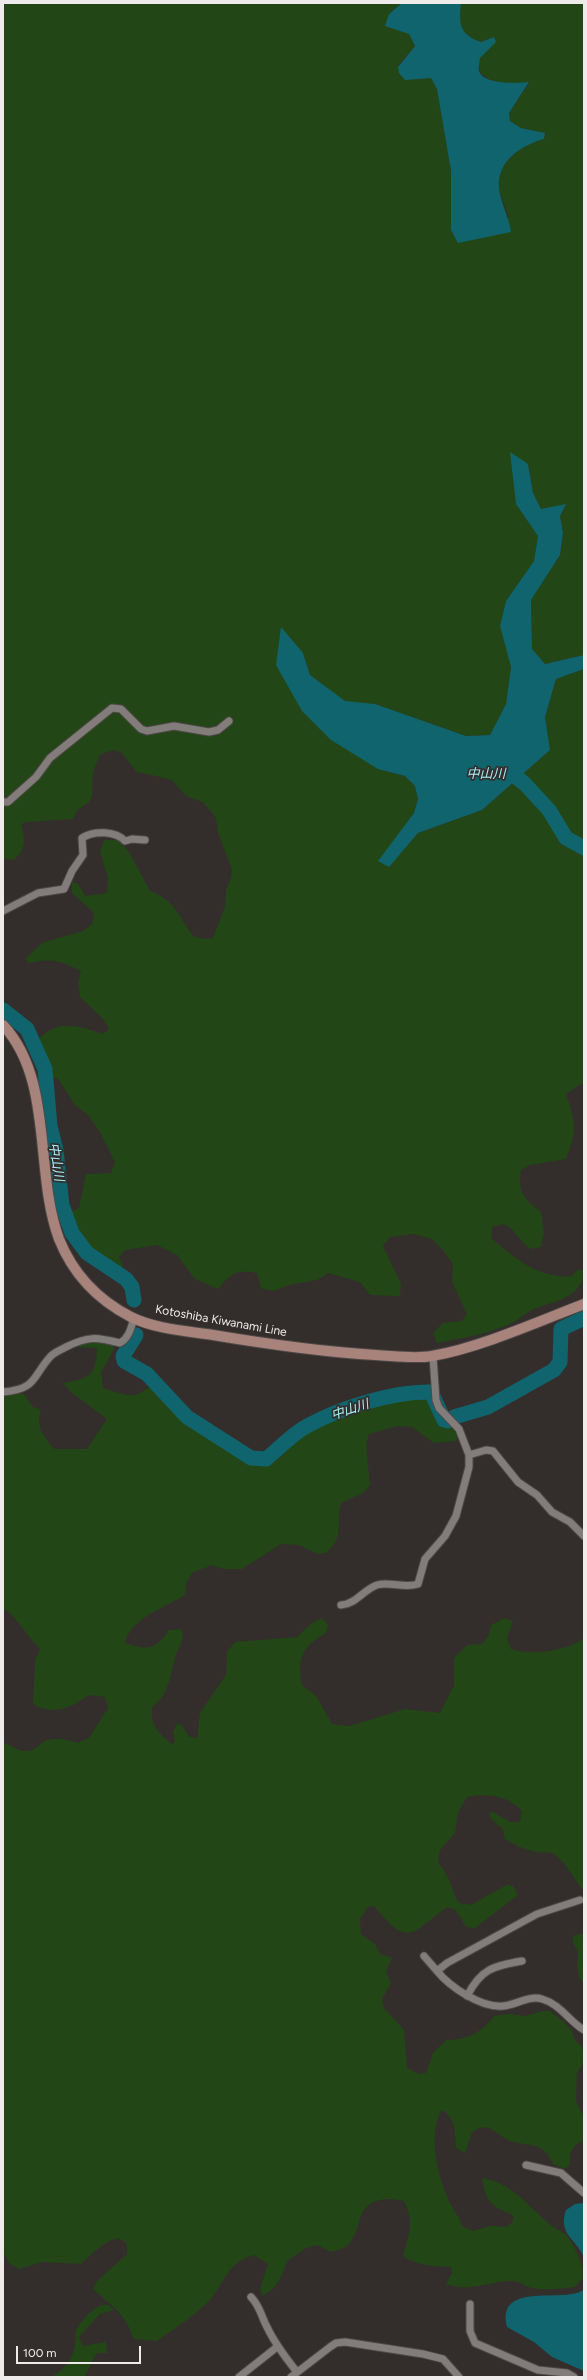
<!DOCTYPE html>
<html>
<head>
<meta charset="utf-8">
<style>
	body { margin:0 }
	#map { position:relative; width:587px; height:2380px; overflow:hidden; background:#332e2c; font-family:Figtree,sans-serif }
	canvas { display:block }
	.frame { position:absolute; inset:0; border:4px solid #eeebea; pointer-events:none }
	.scale { position:absolute; left:16px; top:2346px; width:125px; height:18px; box-sizing:border-box; border:2px solid #eeebea; border-top:0; padding-left:5px; font-size:12px; line-height:14px; white-space:nowrap; color:#eeebea; -webkit-text-stroke:3px #332e2c; paint-order:stroke }
</style>
</head>
<body>
<div id="map">
<canvas width="587" height="2380"></canvas>
<div class="frame"></div>
<div class="scale">100 m</div>
</div>
<script>
const g = document.querySelector('canvas').getContext('2d');
g.lineJoin = 'round';
function fillPath(path, color) { g.fillStyle = color; g.fill(path, 'evenodd'); }
function strokePath(path, color, width, dash) { g.strokeStyle = color; g.lineWidth = width; g.lineCap = dash ? 'butt' : 'round'; g.setLineDash(dash || []); g.stroke(path); }
function label(font, color, halo, rows, align = 'center') {
  g.font = font + ' Figtree,"Noto Sans JP",sans-serif'; g.lineWidth = 3.5; g.setLineDash([]); g.textBaseline = 'middle'; g.strokeStyle = halo; g.fillStyle = color; for (const [text, x, y, turn = 0] of rows) {
    g.save(); g.translate(x, y); g.rotate((+turn || 0) * Math.PI / 180); g.textAlign = isNaN(turn) ? turn : align; if (halo) g.strokeText(text, 0, 0); g.fillText(text, 0, 0); g.restore();
  }
}
const green = new Path2D(`
	M3,3H402L389,14L409,34L415,46L398,66L431,78L437,89L451,171V230L509,217C506,208 500,197 499,188C496,161 523,145 544,139L545,133L521,128L510,121L509,113L529,83C513,83 471,86 480,58C482,51 489,44 493,37L482,42C459,34 459,25 461,3H584V655L545,664L532,649L531,600L560,555L563,533L560,516L566,505L541,510L533,493L528,464L516,504L538,536L534,561L506,601L500,626L511,667L506,704L490,735L466,736L375,704L345,702L310,675L303,653L276,665L378,769L405,776L415,786L418,799L414,813L401,832L388,867L418,833L482,810L550,750L545,717L556,679L584,669V1082L566,1094C576,1122 577,1132 566,1159L530,1165L521,1170C518,1193 523,1198 541,1212L544,1232L541,1247L530,1249C520,1242 515,1229 504,1224L492,1227L491,1238C519,1261 533,1275 570,1277L578,1270L584,1269C584,1300 550,1301 530,1311C523,1315 518,1320 512,1323C491,1333 459,1339 437,1343L433,1333L443,1323L462,1321L467,1314L452,1282L453,1264L443,1250L432,1239L414,1234L390,1237L383,1246L401,1284L400,1296L370,1295L360,1282L328,1273L317,1280L289,1285L273,1291L261,1288L257,1273C236,1270 232,1272 218,1289L195,1279L177,1255L157,1245L125,1250L119,1257L123,1266L120,1269C91,1252 80,1245 71,1212L79,1208L86,1174L111,1173L115,1162L100,1132L88,1115L75,1105L59,1080L52,1076L48,1061L38,1040C58,1018 78,1026 103,1034L109,1029L104,1020L80,997L78,983L81,971C60,960 51,958 28,963L26,958L42,943L83,931L92,924L94,913L72,893V882L78,884L85,896L107,893L108,878L100,852L104,840H118L129,852L150,891C175,900 178,916 193,936L204,939L213,938L225,907L226,890L231,878L232,869L218,833L216,818L203,802L186,796L173,781L165,778L137,772L121,752L112,750L100,755L93,772L92,796L88,803L77,810L73,819L27,822L21,824C25,838 27,850 13,860L3,858Z
	M91,1334L111,1338L114,1349L101,1373L103,1388C122,1394 133,1401 149,1387C163,1394 169,1405 180,1415C194,1428 236,1458 253,1464C274,1471 282,1454 295,1442C299,1438 305,1435 310,1431C342,1410 386,1403 423,1397L431,1406L435,1419L453,1429L459,1438L455,1441L434,1443L412,1427L397,1426L369,1434L366,1444L370,1485L363,1493L341,1503C335,1524 346,1535 326,1553L318,1554L299,1545L281,1544L242,1569H224L212,1565L192,1573L186,1583L185,1595C165,1608 130,1618 125,1643C147,1650 155,1651 169,1630L182,1629C184,1643 179,1645 175,1658C170,1677 169,1695 152,1707C150,1725 159,1734 173,1745L175,1741L173,1732L177,1724L182,1725L189,1737L197,1738L200,1713L226,1675L227,1652L235,1642L297,1637L312,1623L322,1618L328,1625L326,1633C302,1647 297,1657 302,1685L316,1696L332,1724L350,1726L405,1709L440,1713L454,1685V1658L467,1645L482,1644L489,1635L491,1625L505,1618L513,1621L507,1639L511,1649C532,1656 567,1651 584,1638V1891C573,1879 568,1864 555,1855C550,1851 542,1853 537,1852C525,1850 515,1845 505,1839L503,1829L492,1820L489,1813L493,1812L510,1822H520L522,1811C507,1795 488,1793 467,1797L458,1812L455,1833L440,1850L438,1863C451,1876 450,1887 459,1903L471,1905L508,1884L514,1887L518,1895L475,1928L466,1927L456,1910L447,1907C411,1934 408,1948 374,1906L368,1907L360,1919L361,1934L375,1944L380,1954L392,1958L386,1971L391,1983L382,1999L384,2008L404,2030L407,2068L419,2074L426,2073L433,2053L446,2040C466,2040 482,2033 494,2016L510,2014L526,2016L542,2011H550L564,2022L572,2031L575,2040L582,2047L584,2061L577,2073L576,2101L584,2117V2140C572,2146 569,2151 570,2165L564,2169L553,2164C542,2139 527,2148 508,2140C492,2132 491,2121 472,2132L465,2153L456,2148C455,2134 456,2116 441,2110C428,2137 437,2172 448,2199C452,2209 459,2215 462,2226L473,2231L490,2226L507,2227L513,2221V2215C491,2206 486,2203 482,2178C511,2182 530,2208 552,2226C556,2230 563,2231 567,2236C576,2248 583,2263 583,2278L575,2287C562,2288 545,2291 532,2288C524,2286 521,2281 512,2281C488,2281 470,2293 446,2284L452,2273L451,2267C434,2266 417,2266 403,2256C409,2235 415,2222 404,2201C394,2199 389,2198 380,2200C354,2206 363,2230 348,2245C344,2249 336,2250 331,2252L318,2245L306,2248L287,2261C282,2277 277,2289 262,2296L260,2289L268,2264L254,2255C225,2263 225,2285 206,2304C191,2318 174,2329 157,2341L134,2339L127,2323L117,2310L93,2289L98,2280L127,2254V2244L119,2238C105,2240 91,2255 81,2264L42,2262L19,2269L10,2264L3,2252V1743C10,1744 16,1750 23,1751C37,1752 37,1744 47,1740C58,1737 68,1740 78,1743L89,1738L108,1708L105,1697L89,1695C71,1708 54,1716 33,1704L35,1661L40,1649C28,1637 17,1618 5,1609L3,1610V1395L23,1393L33,1407L41,1410C35,1427 44,1436 54,1449H87L107,1419L72,1393L63,1383C89,1379 96,1376 97,1348L78,1347L70,1340Z
	M584,1933V1985L579,1977L577,1965L578,1951L573,1942V1936Z
	M101,2305H108L115,2310L100,2314L79,2337L83,2346L106,2342L107,2353H97L84,2377H51C68,2369 78,2350 75,2332C82,2320 88,2312 101,2305Z`);
const water = new Path2D(`
	M402,3H461C459,24 459,34 481,42L494,37L496,42L480,58C480,62 478,67 479,71C484,85 517,83 529,82L509,113L510,121L521,128L545,133L544,139C522,145 497,161 499,187C499,199 509,216 511,232L458,243L451,230V171L437,89L431,78L405,80L399,73L398,67L415,46L409,34L385,26L389,14Z
	M510,452L528,464L533,493L541,509L566,504L560,516L563,533L560,555L531,600L532,649L545,664L584,655V669L556,679L545,717L550,750L482,810L418,833L389,867L378,861L414,813L418,799L415,786L405,776L378,769L331,740L302,711L276,665L281,627L303,653L310,675L345,701L375,704L466,736L490,735L506,704L511,667L500,626L506,601L534,561L538,536L516,504Z
	M584,2203V2257C575,2238 558,2234 566,2210L575,2204Z
	M584,2289V2371L552,2357L534,2342L507,2327C495,2279 569,2305 584,2289Z`);
const river = new Path2D(`
	M500,772L511,773L525,784L549,810L566,838L584,848
	M3,1010L27,1029L45,1069L50,1126L56,1150L62,1205L72,1233L87,1253L126,1279L132,1287L134,1300
	M136,1335L123,1356L124,1361L147,1374L187,1417L251,1458L266,1459C280,1448 292,1434 307,1426C340,1408 393,1391 431,1392L444,1420L448,1421L454,1417L488,1407L554,1370L560,1362L561,1329L584,1318`);
const street = new Path2D(`
	M3,802H8L36,777L50,758L112,708L121,709L141,729L147,731L174,726L209,732L218,730L229,721
	M3,911L38,893L64,889L72,871L83,855L82,838C94,830 116,831 125,841L132,839L145,840
	M3,1392C37,1389 32,1377 50,1357C54,1352 61,1350 66,1347C88,1336 96,1337 120,1343C129,1338 131,1328 134,1318
	M469,1455L486,1450L493,1451L518,1482L537,1495L552,1512L570,1522L584,1536
	M341,1605C356,1604 363,1590 377,1585C390,1581 404,1589 418,1584L425,1559L445,1536L456,1516L469,1467V1455L459,1429L439,1408L436,1400L433,1356
	M580,1900L537,1914L447,1963L437,1971C450,1987 481,2008 503,2006C516,2005 529,1995 542,1999C560,2004 569,2021 584,2030
	M424,1956L437,1971
	M467,1996C481,1969 493,1966 522,1961
	M526,2165L561,2173L584,2193
	M251,2297C260,2306 261,2316 267,2327C275,2344 285,2357 297,2372
	M470,2304V2331L475,2343L538,2370L567,2373L574,2377
	M239,2377L277,2347
	M291,2377L330,2347L336,2343L345,2342L423,2354L443,2359L459,2377`);
const secondary = new Path2D(`
	M3,1025C54,1080 34,1172 59,1239C73,1274 98,1300 131,1317C155,1329 187,1331 213,1335C267,1344 322,1352 376,1355C395,1356 414,1359 432,1356C479,1348 540,1321 584,1304`);
const streetNames = [
	["Kotoshiba Kiwanami Line",221,1321,10]
];
const waterNames = [
	["中山川",486,774],
	["中山川",56,1162,81],
	["中山川",350,1410,-18]
];
fillPath(green, '#234616');
fillPath(water, '#10646d');
strokePath(river, '#10646d', 15);
strokePath(street, '#4e4948', 9);
strokePath(secondary, '#4e4948', 12);
strokePath(street, '#827c7a', 7);
strokePath(secondary, '#a7837c', 10);
label('12px', '#eeebea', '#332e2c', streetNames);
label('italic 13px', '#a6f0f9', '#332e2c', waterNames);
</script>
</body>
</html>
